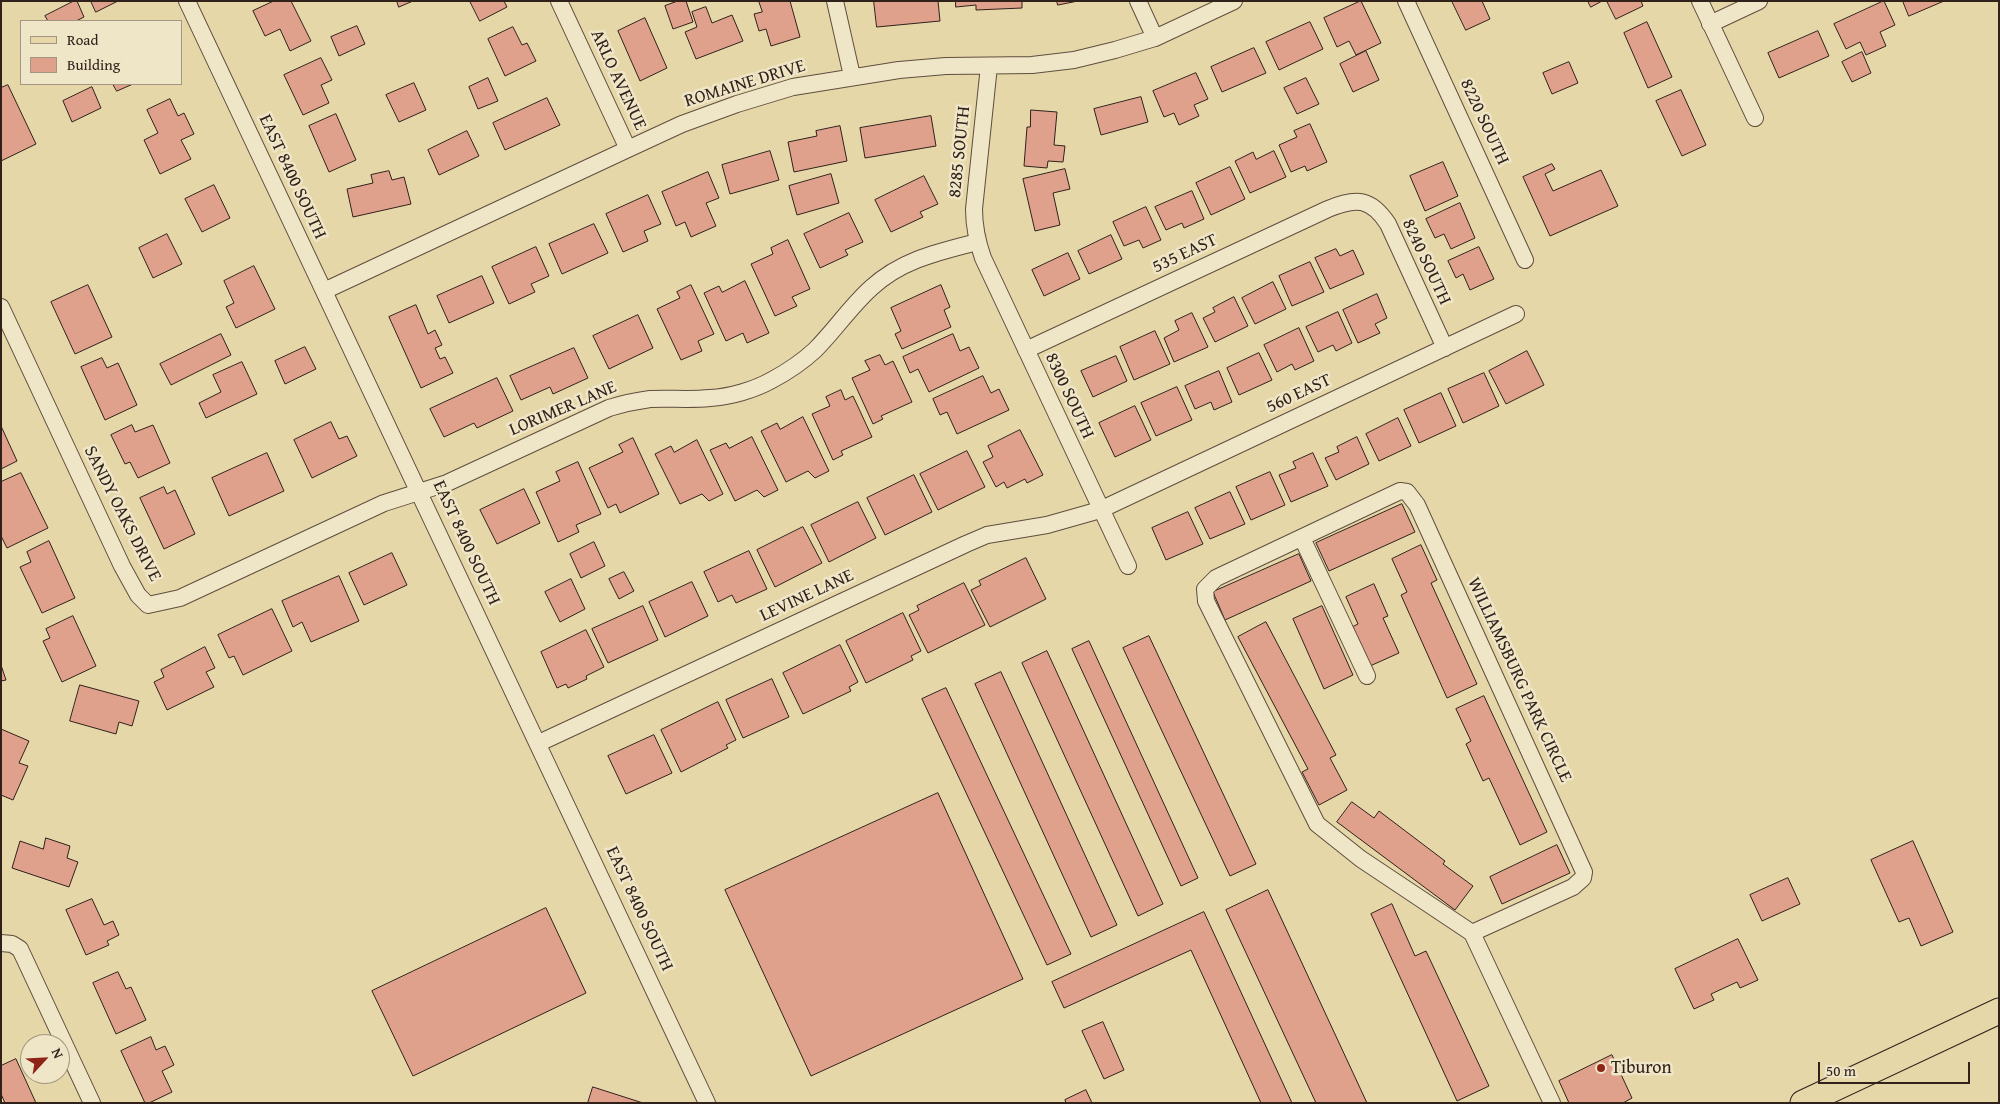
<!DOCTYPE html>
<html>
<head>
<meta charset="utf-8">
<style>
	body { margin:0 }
	#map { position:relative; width:2000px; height:1104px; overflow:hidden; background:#e6d7a9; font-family:"Gentium Book Plus",serif }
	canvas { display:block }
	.frame { position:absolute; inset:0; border:2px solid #30211b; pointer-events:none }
	.legend { position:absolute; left:20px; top:20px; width:162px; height:65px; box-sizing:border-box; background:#efe5c7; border:1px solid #a39782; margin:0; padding:6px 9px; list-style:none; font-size:15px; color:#30211b }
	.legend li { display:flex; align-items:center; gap:10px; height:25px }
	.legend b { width:25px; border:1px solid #a39782 }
	.north { position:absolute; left:20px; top:1034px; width:50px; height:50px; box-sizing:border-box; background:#efe5c7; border:1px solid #a39782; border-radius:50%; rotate:65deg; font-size:14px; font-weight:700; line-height:20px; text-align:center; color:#30211b }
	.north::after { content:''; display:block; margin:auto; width:18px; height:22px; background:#8f2418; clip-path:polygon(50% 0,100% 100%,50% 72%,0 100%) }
	.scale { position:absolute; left:1818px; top:1062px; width:152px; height:22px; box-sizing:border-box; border:2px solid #30211b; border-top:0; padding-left:6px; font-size:15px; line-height:18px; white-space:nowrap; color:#30211b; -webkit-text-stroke:4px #efe5c7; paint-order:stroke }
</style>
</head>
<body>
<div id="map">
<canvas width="2000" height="1104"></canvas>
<div class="frame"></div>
<ul class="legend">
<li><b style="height:6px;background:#e6d7a9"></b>Road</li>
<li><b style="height:14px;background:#dfa18b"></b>Building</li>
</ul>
<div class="north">N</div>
<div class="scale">50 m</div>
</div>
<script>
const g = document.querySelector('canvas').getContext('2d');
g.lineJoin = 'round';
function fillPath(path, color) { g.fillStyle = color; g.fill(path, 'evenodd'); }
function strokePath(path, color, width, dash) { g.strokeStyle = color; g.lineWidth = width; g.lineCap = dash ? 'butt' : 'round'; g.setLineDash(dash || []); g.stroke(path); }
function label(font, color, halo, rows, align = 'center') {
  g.font = font + ' "Gentium Book Plus",serif'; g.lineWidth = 5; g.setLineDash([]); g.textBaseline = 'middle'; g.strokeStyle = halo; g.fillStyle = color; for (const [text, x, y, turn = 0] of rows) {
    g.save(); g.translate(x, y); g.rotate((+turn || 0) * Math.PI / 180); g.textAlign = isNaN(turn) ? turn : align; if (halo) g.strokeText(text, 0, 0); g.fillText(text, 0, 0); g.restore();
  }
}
const building = new Path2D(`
	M74,1H77L84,17L76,21H48L45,16Z
	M91,1H118L96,12Z
	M274,1H291L311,41L290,51L280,29L265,36L253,11Z
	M397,1H413L399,7Z
	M470,1H504L507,7L480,21Z
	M678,1H686L693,22L673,29L665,6Z
	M759,1H790L800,37L771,46L766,29L759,31L754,14L762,12Z
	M874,1H938L940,21L877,27Z
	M956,1H1022V8L976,10V5L956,7Z
	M1057,1H1078L1058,5Z
	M1361,1L1381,43L1356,55L1349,41L1337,47L1324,18Z
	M1452,1H1482L1490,19L1466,30Z
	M1588,1H1602L1591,7Z
	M1607,1H1641L1643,6L1616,19Z
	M1884,1L1895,25L1880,32L1886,46L1866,55L1860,42L1846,49L1834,24Z
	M1903,1H1944L1909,16Z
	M706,7L712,23L732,15L743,41L696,59L685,32L697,27L692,12Z
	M645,18L667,68L640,81L618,31Z
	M1310,22L1323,49L1279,70L1266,42Z
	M1647,22L1672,77L1648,88L1624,33Z
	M357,26L365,44L339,56L331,37Z
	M513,27L522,45L527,43L536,61L505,76L488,39Z
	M1818,31L1829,56L1779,78L1768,53Z
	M1254,48L1266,73L1222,92L1211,67Z
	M1366,51L1379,80L1353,92L1340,64Z
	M1862,52L1871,73L1852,82L1842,62Z
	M321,58L332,80L321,85L329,103L303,115L284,75Z
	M1569,62L1578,83L1552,94L1543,73Z
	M1196,73L1208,99L1194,105L1199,116L1179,125L1174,113L1164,117L1153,91Z
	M488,78L498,101L478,109L469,87Z
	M1306,78L1319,104L1297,114L1284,88Z
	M414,83L426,110L399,122L386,95Z
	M113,84H133L117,91Z
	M8,85L36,144L1,161V88Z
	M92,87L101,108L72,122L63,101Z
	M1681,90L1706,145L1682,156L1656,101Z
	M1141,97L1148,122L1101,135L1094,109Z
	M547,98L560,125L505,150L493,123Z
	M170,99L178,116L184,113L194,134L181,140L191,159L160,174L144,140L158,133L147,110Z
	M1031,110L1057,112L1054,145L1065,146L1063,162L1048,161L1047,168L1024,166L1027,127H1030Z
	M336,114L356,160L329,172L309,126Z
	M931,116L936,146L865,158L860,128Z
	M1310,124L1327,162L1307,171L1305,166L1291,172L1279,145L1297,137L1294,131Z
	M840,126L847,161L794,172L788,142L817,136L816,131Z
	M467,131L479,156L439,175L428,150Z
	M770,151L779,180L730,194L722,165Z
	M1274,151L1286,177L1250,193L1235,161L1253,152L1256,159Z
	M1443,162L1458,196L1425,211L1410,176Z
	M1552,164L1555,169L1545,174L1553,191L1601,170L1618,206L1550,236L1523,177Z
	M1230,167L1245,199L1211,215L1196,183Z
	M1065,169L1070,189L1053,193L1060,225L1035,231L1023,179Z
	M389,171L392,180L404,177L411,204L353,217L347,189L373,183L371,175Z
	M708,172L719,198L706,203L716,226L691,237L685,222L676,226L662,192Z
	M831,174L839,203L797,215L789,186Z
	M924,176L938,204L920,212L923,217L891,232L875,200Z
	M214,185L230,218L202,232L185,199Z
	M1192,191L1204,219L1184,228L1182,223L1166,230L1155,207Z
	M648,195L661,224L644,231L648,241L623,252L606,214Z
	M1460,203L1475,238L1451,249L1444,234L1435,238L1426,219Z
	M1146,207L1161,240L1143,248L1139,240L1124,246L1113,222Z
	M849,213L863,242L845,250L848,255L820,268L804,234Z
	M594,224L608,253L562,274L549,244Z
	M167,234L182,264L153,278L139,248Z
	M1111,235L1122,259L1089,274L1078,251Z
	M788,240L810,289L792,297L797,306L775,316L751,264L773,254L771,248Z
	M536,247L549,276L531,284L535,292L509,304L492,267Z
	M1479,247L1494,279L1470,290L1463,274L1456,278L1448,261Z
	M1336,249L1340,256L1353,250L1364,274L1330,289L1315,258Z
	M1068,253L1080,279L1044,296L1032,270Z
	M1310,262L1324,292L1292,306L1279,276Z
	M254,266L275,309L236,328L226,307L234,303L224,281Z
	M482,276L494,303L449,323L437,296Z
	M745,281L769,333L747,343L743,333L726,341L704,293L719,286L722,292Z
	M1273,282L1286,309L1255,324L1242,298Z
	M88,285L112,337L75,354L51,302Z
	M691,285L714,334L698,341L702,351L681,360L657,309L680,298L677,292Z
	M941,285L950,307L944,310L951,327L902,349L895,334L901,331L891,308Z
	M1377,294L1387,318L1375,324L1380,333L1358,343L1343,310Z
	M1234,297L1248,326L1215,342L1203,318L1215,312L1213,308Z
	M416,305L428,334L435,330L442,345L435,348L440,359L445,357L453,373L421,388L389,317Z
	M1338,312L1352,343L1336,351L1333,345L1318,352L1306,327Z
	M1192,313L1208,347L1174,362L1164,338L1179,330L1175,321Z
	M638,315L653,348L609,369L593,336Z
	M1299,328L1314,361L1295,370L1292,364L1277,372L1264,345Z
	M1155,331L1170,364L1134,380L1120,347Z
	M221,334L231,355L171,385L160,364Z
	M953,334L960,351L969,347L979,368L929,392L918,369L910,373L903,357Z
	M305,347L316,369L285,384L275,361Z
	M574,348L588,378L553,394L550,387L521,400L510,376Z
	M1527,351L1544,385L1506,404L1489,371Z
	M1259,353L1272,380L1239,395L1227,368Z
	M880,355L885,365L893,361L912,402L881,416L883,419L873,424L852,378L870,370L865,361Z
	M1116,356L1127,381L1093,397L1081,371Z
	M102,358L107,368L118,363L137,405L105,420L81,367Z
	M242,362L257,394L206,418L199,403L221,392L213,375Z
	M1219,371L1232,402L1214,410L1211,402L1195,409L1185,386Z
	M1484,373L1499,406L1463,423L1448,389Z
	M983,376L991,393L999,389L1009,410L957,434L947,412L940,415L933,399Z
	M497,378L513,411L477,428L474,423L444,437L430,409Z
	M1177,387L1192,420L1156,436L1141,403Z
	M841,390L845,400L853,396L872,437L841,451L843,455L833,460L812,414L830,406L826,397Z
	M1441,393L1456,426L1419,443L1404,410Z
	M1135,406L1151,440L1115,457L1099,423Z
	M803,417L829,471L815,478L808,471L786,482L761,431L777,423L780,429Z
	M1398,418L1411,446L1379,461L1366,434Z
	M331,422L339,439L347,436L357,456L312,478L294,440Z
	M132,425L135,432L153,425L170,463L138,478L130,462L125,464L111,435Z
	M1,426L17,461L1,469Z
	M1020,430L1043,475L1027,483L1025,479L1007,488L1004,482L996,487L983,462L993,457L988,446Z
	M752,437L778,490L764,497L757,490L735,501L710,450L726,443L729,448Z
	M1357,437L1369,464L1336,480L1325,458L1339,452L1337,447Z
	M633,438L659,494L620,513L616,504L608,508L589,468L623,452L619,445Z
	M697,440L723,494L709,501L702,494L680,504L655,454L671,446L674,452Z
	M967,451L985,487L938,510L920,474Z
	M267,453L284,491L229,516L212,478Z
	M1313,453L1328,486L1291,502L1279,475L1296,468L1293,462Z
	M578,462L601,514L576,525L579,532L558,542L536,492L560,481L556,472Z
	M1270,472L1285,505L1251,520L1236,487Z
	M21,473L48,528L7,548L1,536V482Z
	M914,475L932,512L885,535L867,498Z
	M164,487L167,494L175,490L195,534L164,549L140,498Z
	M524,489L540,523L497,544L480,510Z
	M1230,492L1245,524L1210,539L1195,508Z
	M858,502L876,538L829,562L811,525Z
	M1402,504L1415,532L1329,571L1316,543Z
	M1188,512L1203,544L1166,560L1152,528Z
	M803,527L822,563L775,587L757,550Z
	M49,541L75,598L42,613L20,567L31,562L27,552Z
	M594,542L605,566L581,578L570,554Z
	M1421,545L1437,580L1431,583L1477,684L1447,698L1401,595L1407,592L1392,559Z
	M749,551L767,589L736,603L732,595L718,602L704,572Z
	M392,553L407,585L364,605L349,573Z
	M1299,554L1311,581L1225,620L1213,592Z
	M1026,558L1046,599L990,627L971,590L981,585L979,581Z
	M624,572L634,591L619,599L609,579Z
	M339,576L359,621L311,642L302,622L293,627L282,601Z
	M571,579L585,609L560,622L545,592Z
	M692,582L708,616L665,637L649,602Z
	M964,583L985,625L928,653L909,615L919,610L917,606Z
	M1374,584L1388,616L1383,618L1399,653L1370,666L1352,627L1358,624L1346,597Z
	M643,606L658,640L608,663L592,629Z
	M1322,606L1353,675L1324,689L1293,619Z
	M272,609L292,651L243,675L234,656L229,658L218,635Z
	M903,613L921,651L911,656L913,660L866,683L846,641Z
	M73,616L96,666L62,682L43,641L50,638L46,629Z
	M1266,622L1336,755L1330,758L1347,790L1319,805L1302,772L1308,769L1238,637Z
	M586,630L604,667L586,676L587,679L568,688L566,684L557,688L541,652Z
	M1149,636L1256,864L1230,876L1123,648Z
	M1089,641L1198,878L1181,886L1072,649Z
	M840,645L858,682L849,687L851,691L803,714L783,673Z
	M205,647L215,668L206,672L214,687L167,710L154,682L164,677L161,670Z
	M1047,651L1163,904L1138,916L1022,663Z
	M1,665L6,680L1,681Z
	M1001,672L1117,925L1091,937L975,684Z
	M772,679L789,717L743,738L726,700Z
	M80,685L139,701L132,726L119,722L116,734L70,721Z
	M946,688L1071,954L1047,965L922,699Z
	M1484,696L1547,832L1520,845L1489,778L1483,781L1466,744L1471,741L1456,709Z
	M718,702L736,740L726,745L728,748L681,772L661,730Z
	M1,729L29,741L19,763L28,766L13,800L1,795Z
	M654,735L672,773L626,794L608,756Z
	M938,793L1023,979L811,1076L725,890Z
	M1352,802L1374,818L1379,811L1445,861L1443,864L1473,886L1455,910L1337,822Z
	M46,838L70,846L67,858L78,862L69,887L12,868L20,841L43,849Z
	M1913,841L1953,932L1921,946L1909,918L1899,922L1871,860Z
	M1557,845L1570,873L1502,904L1490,877Z
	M1788,878L1800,904L1762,921L1750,895Z
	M1268,890L1367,1103H1316L1226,910Z
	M92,899L104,925L113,921L119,935L107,941L109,945L86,955L66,910Z
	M1392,904L1415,956L1426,951L1489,1086L1457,1101L1371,914Z
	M546,908L586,993L413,1076L372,991Z
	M1204,912L1292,1103H1261L1191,950L1064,1008L1052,982Z
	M1738,939L1758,980L1740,988L1737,982L1711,994L1714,1000L1694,1009L1675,969Z
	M118,972L126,989L131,987L146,1020L116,1034L93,983Z
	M1103,1022L1124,1070L1104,1079L1082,1031Z
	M151,1037L156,1050L165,1046L174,1065L162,1071L172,1092L149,1103H145L121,1051Z
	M1612,1055L1632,1098L1623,1103H1569L1559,1081Z
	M16,1059L36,1103H5L1,1094V1066Z
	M593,1087L643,1103H588Z
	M1086,1090L1092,1103H1066L1065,1100Z`);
const street = new Path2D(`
	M187,1L707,1103
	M559,1L628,149
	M835,1L852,76
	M1138,1L1155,38
	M1406,1L1525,260
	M1700,1L1755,118
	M1710,24L1759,1
	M989,66L974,209C974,227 977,241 983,258L1128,566
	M324,291L628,149L682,124L737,104L793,87L899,70L946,66L1032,65L1074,60L1115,50L1155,38L1234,1
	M1,307L122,566L138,595L148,605L180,598L384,503L447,483L609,408C622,404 635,401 650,399C670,398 690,400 710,398C730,397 754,390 772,380C787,372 802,362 815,350C835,330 850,307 871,288C901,260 938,252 977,242
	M1026,350L1328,209C1356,197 1371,198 1388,224L1445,348
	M1302,538L1367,676
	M539,743L966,544L987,535L1047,525L1100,510L1516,314
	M1472,933L1573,887L1583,878L1584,872L1417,505L1407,492L1400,491L1216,578L1205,589L1206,601L1317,824L1361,859L1472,933L1552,1103
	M1,943L12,944L20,949L92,1103`);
const primary = new Path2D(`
	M1803,1103L1999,1011`);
const markers = [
	[1601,1068,5,"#8f2418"]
];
const streetNames = [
	["ARLO AVENUE",618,80,65],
	["ROMAINE DRIVE",745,84,-17],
	["8220 SOUTH",1484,122,65],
	["8285 SOUTH",960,152,-84],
	["EAST 8400 SOUTH",292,177,65],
	["535 EAST",1185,254,-25],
	["8240 SOUTH",1426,262,65],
	["560 EAST",1299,394,-25],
	["8300 SOUTH",1069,396,65],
	["LORIMER LANE",563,409,-23],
	["SANDY OAKS DRIVE",122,514,63],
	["EAST 8400 SOUTH",466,543,65],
	["LEVINE LANE",807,596,-25],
	["WILLIAMSBURG PARK CIRCLE",1519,680,65],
	["EAST 8400 SOUTH",639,909,65]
];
const poiNames = [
	["Tiburon",1611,1068]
];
fillPath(building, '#dfa18b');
strokePath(building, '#30211b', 1);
strokePath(street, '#5e4e3e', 18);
strokePath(primary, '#30211b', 27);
strokePath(street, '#efe5c7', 16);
strokePath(primary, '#e6d7a9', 25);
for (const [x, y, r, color] of markers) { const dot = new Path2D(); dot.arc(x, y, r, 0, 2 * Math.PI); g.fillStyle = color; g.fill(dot); strokePath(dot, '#efe5c7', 2); }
label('18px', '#30211b', '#efe5c7', streetNames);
label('18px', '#30211b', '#efe5c7', poiNames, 'left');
</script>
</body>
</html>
